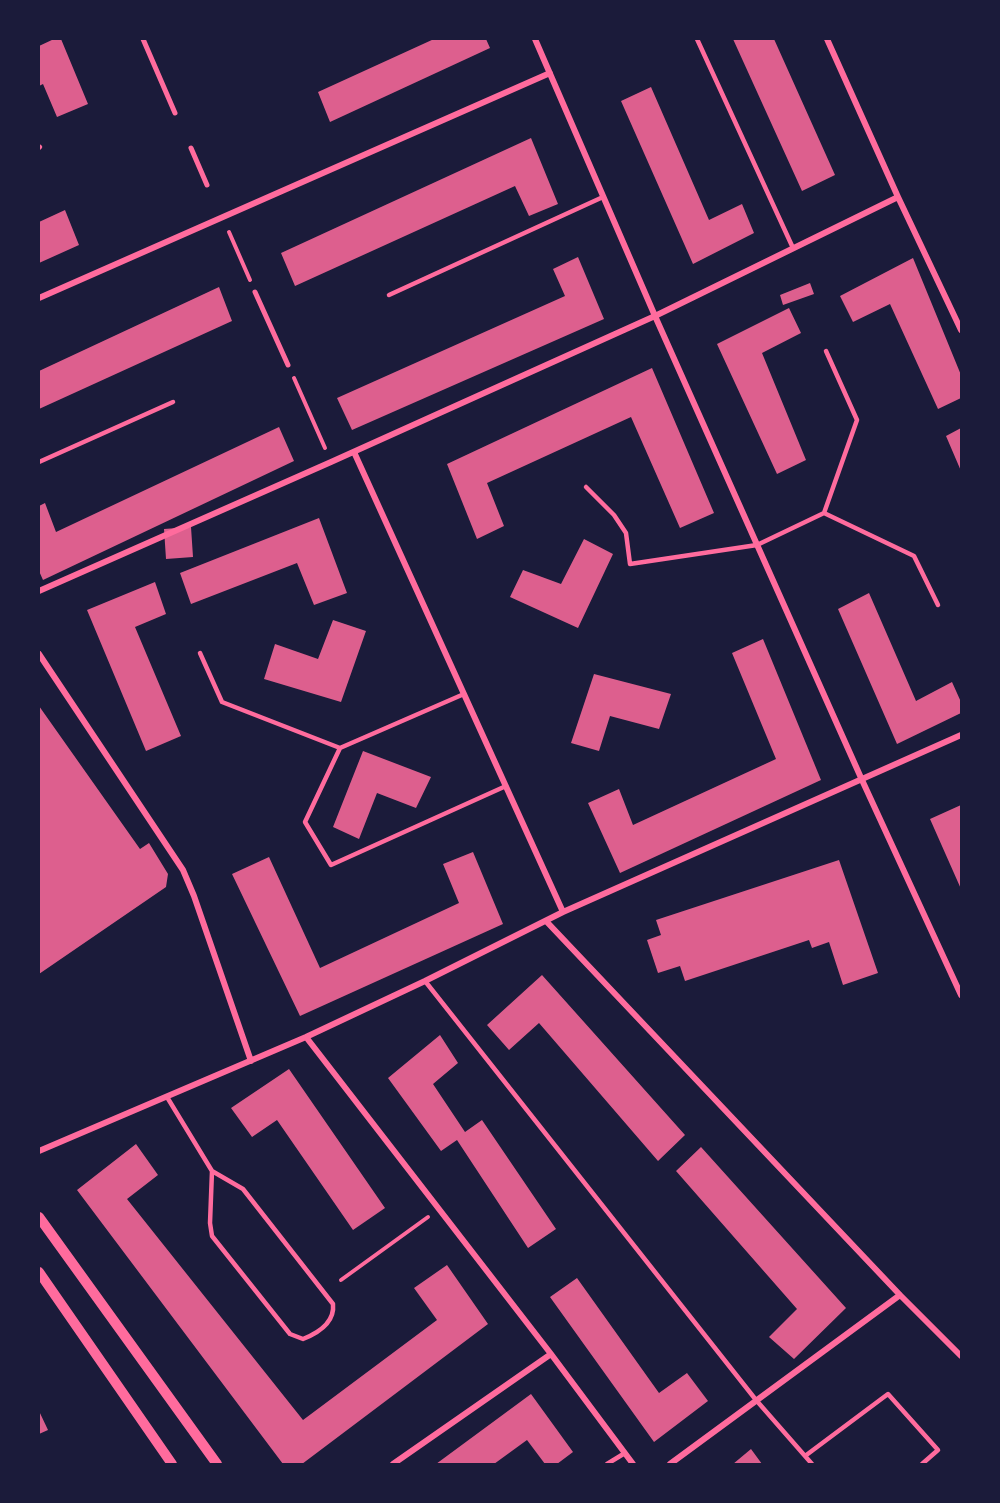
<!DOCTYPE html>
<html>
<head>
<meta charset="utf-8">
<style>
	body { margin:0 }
	#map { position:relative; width:1000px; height:1503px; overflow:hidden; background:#1b1b3a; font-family:Literata,serif }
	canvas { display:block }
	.frame { position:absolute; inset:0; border:40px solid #1b1b3a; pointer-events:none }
</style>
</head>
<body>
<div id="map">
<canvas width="1000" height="1503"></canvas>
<div class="frame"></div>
</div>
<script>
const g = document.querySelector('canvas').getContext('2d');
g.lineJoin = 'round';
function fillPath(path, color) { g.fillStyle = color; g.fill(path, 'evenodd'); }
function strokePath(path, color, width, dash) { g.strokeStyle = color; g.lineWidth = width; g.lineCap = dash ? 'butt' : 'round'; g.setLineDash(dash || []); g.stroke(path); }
const building = new Path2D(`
	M54,39H61L88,104L57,117L43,84L39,86V46Z
	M434,39H486L490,48L330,122L318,92Z
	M733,39H774L835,175L802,191Z
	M651,87L709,220L742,204L754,233L693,264L621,101Z
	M531,138L558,204L529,216L515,186L295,286L281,253Z
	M65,210L79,245L39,263V222Z
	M578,257L604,319L352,430L337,398L565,296L553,269Z
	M913,258L961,375V398L938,409L890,304L853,322L840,296Z
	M810,283L814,294L783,305L780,295Z
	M219,287L232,321L39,409V371Z
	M789,308L801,333L762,353L806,460L777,474L717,344Z
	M652,368L714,513L680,528L631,417L487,483L504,526L477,539L447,464Z
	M279,427L294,461L43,580L39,571V506L45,503L56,532Z
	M961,428V471L946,436Z
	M319,518L347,593L314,605L297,563L191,604L180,573Z
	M191,527L193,557L166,559L164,529Z
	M584,539L613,554L578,628L510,597L523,570L561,584Z
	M155,582L166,614L135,627L181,736L146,751L87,610Z
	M869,593L916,701L952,682L961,702V713L897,744L838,609Z
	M333,620L366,631L341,702L264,679L275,644L318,659Z
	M763,639L821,780L620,873L588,803L619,789L633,825L776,759L732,653Z
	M594,674L671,694L659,729L610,716L599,751L571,743Z
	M39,706L140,849L149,843L168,874L166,887L39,974Z
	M363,751L431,777L416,808L377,793L359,839L333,827Z
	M961,805V889L930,819Z
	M473,852L503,924L300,1016L232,874L269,857L320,968L459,903L443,864Z
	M839,860L878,973L843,985L829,942L812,948L809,940L685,981L680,966L658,973L647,940L661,935L656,920Z
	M542,975L685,1135L658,1161L539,1023L509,1050L487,1025Z
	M440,1035L458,1063L433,1084L465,1132L482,1120L556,1229L528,1248L457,1140L441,1151L388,1078Z
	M289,1069L385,1208L353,1230L277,1120L252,1137L231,1108Z
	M136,1144L158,1175L127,1199L303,1420L437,1320L414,1288L447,1265L488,1324L302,1464H283L77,1190Z
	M701,1147L846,1308L794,1359L769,1337L797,1309L676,1171Z
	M577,1278L659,1393L687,1373L708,1401L654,1442L550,1297Z
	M531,1394L573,1452L557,1464H545L527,1440L494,1464H436Z
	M39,1411L48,1430L39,1434Z
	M751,1449L762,1464H733Z`);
const path = new Path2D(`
	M229,232L250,280
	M294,378L325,448
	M341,1280L428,1217`);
const service = new Path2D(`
	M697,39L793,248
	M39,148L40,147
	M389,295L603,197
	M826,351L857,420L824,513L914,556L938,605
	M39,462L173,402
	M586,487L614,515L626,533L630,564L757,545L824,513
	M200,653L222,702L340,748L464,694
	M340,748L305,822L331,865L506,786
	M425,981L756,1400L812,1464
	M167,1097L212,1171L243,1189L333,1304C335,1323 318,1333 303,1339L290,1334L212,1236L210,1223L212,1171
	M805,1456L888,1394L938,1450L922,1464
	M607,1464L625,1453`);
const pedestrian = new Path2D(`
	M143,39L175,113
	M191,148L207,185
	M255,292L288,365`);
const minor = new Path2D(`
	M535,39L655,316L862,780L961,995
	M827,39L898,197L961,330
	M39,298L550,73
	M354,452L563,912
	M39,591L331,462L655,316L898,197
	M39,654L183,870L194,896L251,1061
	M546,921L900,1295L961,1356
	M306,1037L551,1354L633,1464
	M39,1151L306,1037L425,981L563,912L961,735
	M393,1464L551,1354
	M670,1464L900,1295`);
const tertiary = new Path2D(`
	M39,1217L217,1464
	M39,1272L172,1464`);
fillPath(building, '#dd5f8e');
strokePath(path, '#ff6b9d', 4);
strokePath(service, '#ff6b9d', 4.5);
strokePath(pedestrian, '#ff6b9d', 5);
strokePath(minor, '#ff6b9d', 6);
strokePath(tertiary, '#ff6b9d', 10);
</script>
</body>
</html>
